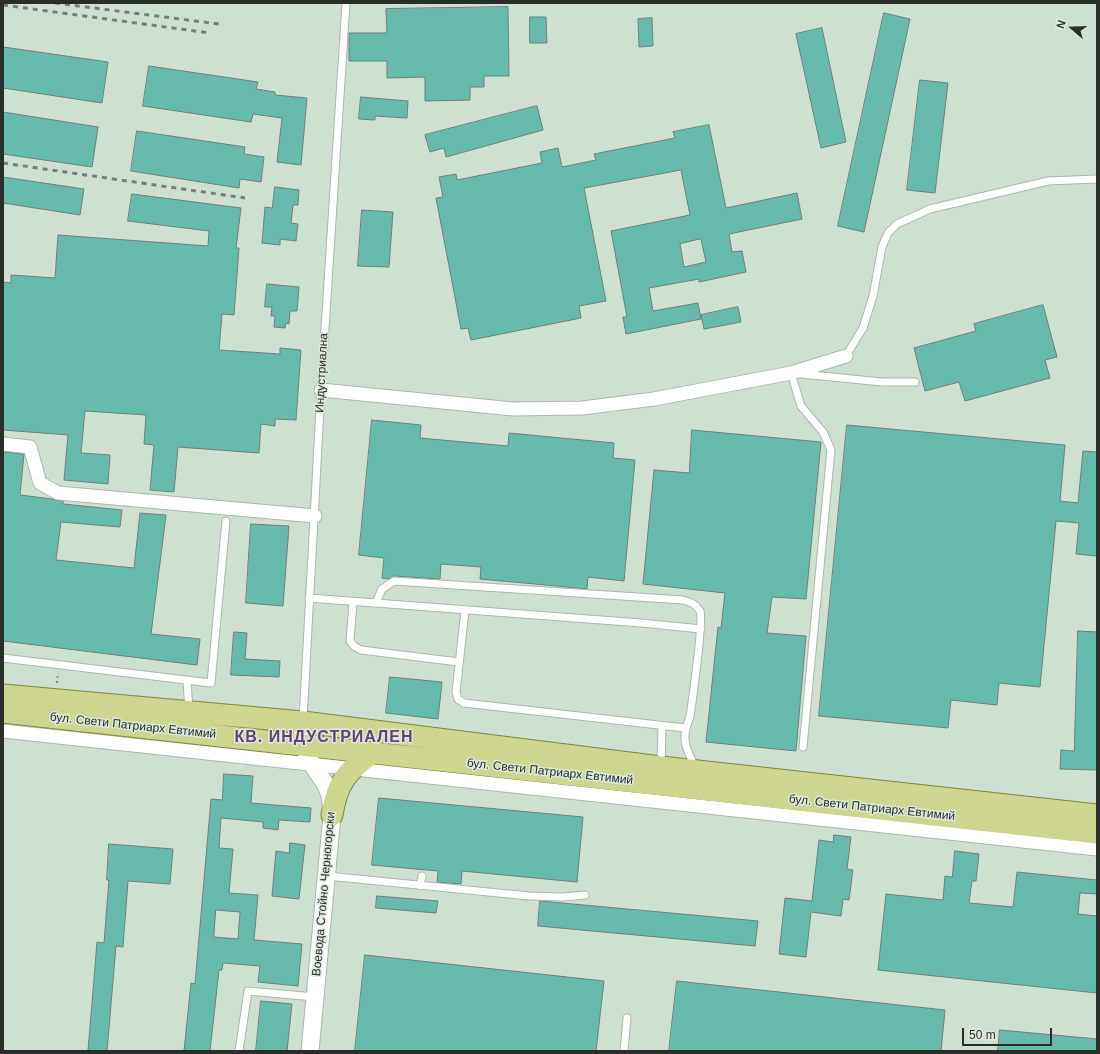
<!DOCTYPE html>
<html>
<head>
<meta charset="utf-8">
<style>
	body { margin:0 }
	#map { position:relative; width:1100px; height:1054px; overflow:hidden; background:#dde9de; font-family:Arial,sans-serif }
	canvas { display:block }
	.frame { position:absolute; inset:0; border:4px solid #292e2a; pointer-events:none }
	.north { position:absolute; left:1052px; top:8px; width:40px; height:40px; -webkit-text-stroke:3px #dde9de; paint-order:stroke; rotate:289deg; font-size:11px; font-weight:700; line-height:16px; text-align:center; color:#292e2a }
	.north::after { content:''; display:block; margin:auto; width:14px; height:18px; background:#292e2a; clip-path:polygon(50% 0,100% 100%,50% 72%,0 100%) }
	.scale { position:absolute; left:962px; top:1028px; width:90px; height:18px; box-sizing:border-box; border:2px solid #292e2a; border-top:0; padding-left:5px; font-size:12px; line-height:14px; white-space:nowrap; color:#292e2a; -webkit-text-stroke:3px #dde9de; paint-order:stroke }
</style>
</head>
<body>
<div id="map">
<canvas width="1100" height="1054"></canvas>
<div class="frame"></div>
<div class="north">N</div>
<div class="scale">50 m</div>
</div>
<script>
const g = document.querySelector('canvas').getContext('2d');
g.lineJoin = 'round';
function fillPath(path, color) { g.fillStyle = color; g.fill(path, 'evenodd'); }
function strokePath(path, color, width, dash) { g.strokeStyle = color; g.lineWidth = width; g.lineCap = dash ? 'butt' : 'round'; g.setLineDash(dash || []); g.stroke(path); }
function label(font, color, halo, rows, align = 'center') {
  g.font = font + ' Arial,sans-serif'; g.lineWidth = 3; g.setLineDash([]); g.textBaseline = 'middle'; g.strokeStyle = halo; g.fillStyle = color; for (const [text, x, y, turn = 0] of rows) {
    g.save(); g.translate(x, y); g.rotate((+turn || 0) * Math.PI / 180); g.textAlign = isNaN(turn) ? turn : align; if (halo) g.strokeText(text, 0, 0); g.fillText(text, 0, 0); g.restore();
  }
}
const built = new Path2D(`
	M3,3H1097V1051H3Z`);
const building = new Path2D(`
	M508,7L509,76H484V87H470V100L425,101V77L387,78V61H349V33H387L386,9Z
	M884,13L910,19L864,232L838,226Z
	M530,17H546L547,43H530Z
	M652,18L653,46L639,47L638,19Z
	M822,28L846,142L821,148L796,34Z
	M3,47L108,62L102,103L3,88Z
	M149,66L258,82L256,89L275,92V95L307,98L301,165L277,162L282,118L253,114L251,122L143,106Z
	M920,80L948,83L935,193L907,190Z
	M361,97L408,101L407,118L375,116V120L359,119Z
	M537,106L543,130L446,157L444,148L430,152L425,135Z
	M3,112L98,127L92,167L3,154Z
	M709,125L726,208L797,193L802,219L729,234L732,252L742,251L746,272L699,282V279L649,288L653,311L698,303L701,319L626,334L623,317H627L611,231L690,215L681,170L584,188L606,301L579,306L581,318L471,340L468,328L461,329L436,198L443,197L439,177L456,174L457,180L542,163L540,152L558,148L562,167L596,160L594,154L675,138L673,132ZM701,239L706,262L684,267L680,244Z
	M137,131L245,147L244,154L264,157L261,182L240,179L239,188L131,171Z
	M3,177L84,189L80,215L3,203Z
	M275,187L299,190L298,205H293L291,223L298,224L296,241L280,239V245L262,243L265,207L272,208Z
	M132,194L241,208L236,248H239L234,315L222,314L219,350L280,354V348L301,350L296,420L275,419V426L261,424L259,453L178,447L174,492L150,490L154,445L144,444L146,415L85,411L81,453L110,455L108,484L64,480L68,435L3,430V282L11,283V275L55,278L58,235L208,246L209,231L128,221Z
	M362,210L393,212L389,267L358,266Z
	M267,284L299,287L297,311H290L289,324L286,323L285,328L274,327L275,316H271L272,307H265Z
	M1043,305L1057,357L1045,360L1050,378L965,401L959,382L925,391L914,348L976,331L974,324Z
	M738,307L741,322L704,329L701,315Z
	M372,420L421,425L420,438L508,446L509,433L614,443L613,458L635,460L624,581L588,577L587,589L567,587L480,579L481,567L441,564L440,579L394,576L389,579L382,578L384,558L359,555Z
	M847,425L1065,445L1060,501L1078,503L1083,451L1097,452V556L1076,554L1079,523L1056,521L1040,687L999,683L997,705L951,700L948,728L819,716Z
	M692,430L821,442L806,599L772,597L767,633L806,636L796,751L706,742L718,627L721,628L725,593L643,584L654,470L689,473Z
	M3,452L24,454L20,495L52,499L63,501V504L122,510L120,527L61,522L56,560L134,568L140,513L166,515L151,634L200,639L197,665L3,641Z
	M251,524L289,526L283,606L246,603Z
	M1078,631L1097,632V770L1060,769L1061,750L1074,751Z
	M234,632L247,633L245,659L280,661L279,677L231,675Z
	M390,677L442,682L438,719L386,713Z
	M224,774L253,776L251,803L311,808L310,822L279,820L278,830L263,828V822L221,818L219,848L233,849L229,893L258,895L254,940L302,944L298,986L258,982L260,966L223,963L222,970H219L210,1051H184L191,983L195,984L211,799L222,800ZM216,910L240,912L238,939L214,937Z
	M379,798L583,817L577,882L462,871L461,884L437,882L438,871L372,865Z
	M834,835L851,837L847,869L853,870L849,900L843,899L841,916L811,912L806,957L779,954L785,898L812,901L819,840L833,842Z
	M290,843L305,845L299,899L272,896L276,851L289,853Z
	M109,844L173,849L170,884L128,881L123,947L116,946L107,1051H88L97,942L104,943L109,880H107Z
	M955,851L979,854L976,881H972L969,903L1013,907L1017,872L1097,880V894L1080,893L1078,914L1097,916V993L878,970L886,894L943,900L945,876L952,877Z
	M377,896L438,901L436,913L376,908Z
	M540,901L758,921L755,946L538,926Z
	M365,955L604,981L596,1051H355Z
	M677,981L945,1010L941,1051H669Z
	M261,1001L292,1004L287,1051H256Z
	M1000,1030L1097,1039V1051H998Z`);
const path = new Path2D(`
	M57,683L58,673`);
const service = new Path2D(`
	M846,356L863,328L873,296L882,247L888,233L897,224L930,209L1048,181L1097,179
	M309,598L641,623L701,629
	M353,602L350,641L354,646L361,650L459,662
	M376,603L382,589L394,581L683,600C690,602 696,604 700,611C704,619 692,702 690,717C680,739 686,748 696,769
	M465,610L456,692L458,699L464,703L685,728
	M3,658L211,683L226,521
	M187,680L189,711
	M303,720L321,390L346,3
	M803,747L831,450L823,432L801,406L791,373L882,382H915
	M661,764L662,726
	M327,876L529,896L563,897L585,895
	M420,886L422,876
	M239,1051L248,991L315,997
	M624,1051L627,1018`);
const minor = new Path2D(`
	M321,390L513,409L582,408L654,399L791,373L846,356
	M3,444L30,447L40,483L58,493L315,516
	M3,731L1097,849`);
const tertiary = new Path2D(`
	M303,722L302,744L312,764L326,785L330,795L332,815L310,1051`);
const primary = new Path2D(`
	M3,695L303,722L661,767L1097,815
	M3,712L1097,833
	M332,815C337,783 347,770 374,752`);
const rail = new Path2D(`
	M55,3L219,24
	M3,5L210,33
	M3,163L245,198`);
const streetNames = [
	["Индустриална",322,373,-87],
	["бул. Свети Патриарх Евтимий",133,726,6],
	["бул. Свети Патриарх Евтимий",550,772,6],
	["бул. Свети Патриарх Евтимий",872,808,6],
	["Воевода Стойно Черногорски",324,894,-85]
];
const districtNames = [
	["КВ. ИНДУСТРИАЛЕН",324,738]
];
fillPath(built, '#cee0d0');
fillPath(building, '#67bbad');
strokePath(building, '#6f807d', 1);
strokePath(service, '#abb7ad', 9);
strokePath(minor, '#abb7ad', 15);
strokePath(tertiary, '#abb7ad', 19);
strokePath(primary, '#7f883a', 23);
strokePath(path, '#838c84', 2, [2, 3]);
strokePath(service, '#fff', 7);
strokePath(minor, '#fff', 13);
strokePath(tertiary, '#fff', 17);
strokePath(primary, '#ced58e', 21);
strokePath(rail, '#777f78', 3, [5, 5]);
label('12px', '#292e2a', '#dde9de', streetNames);
g.letterSpacing = '1px';
label('bold 16px', '#693f76', '#dde9de', districtNames);
g.letterSpacing = '0px';
</script>
</body>
</html>
